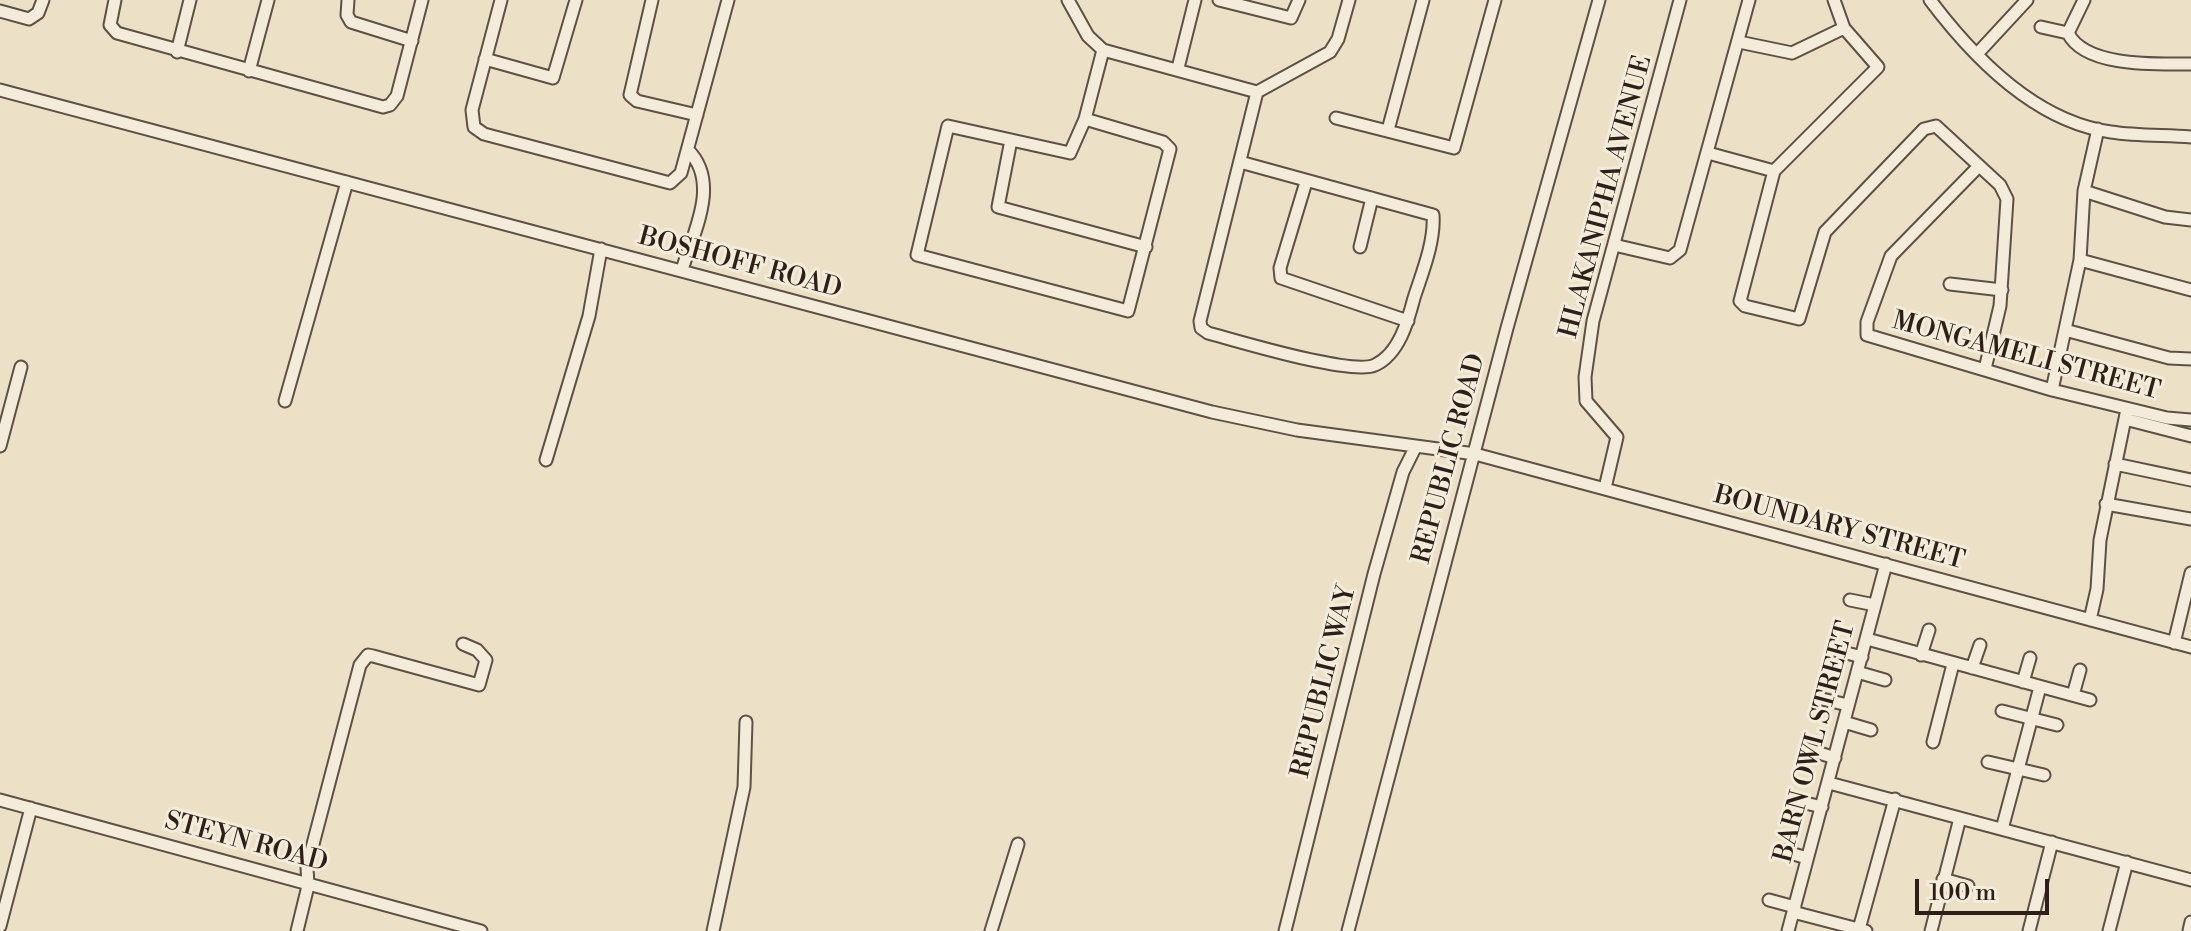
<!DOCTYPE html>
<html>
<head>
<meta charset="utf-8">
<style>
	body { margin:0 }
	#map { position:relative; width:2191px; height:931px; overflow:hidden; background:#ece1c6; font-family:"Libre Bodoni",serif }
	canvas { display:block }
	.scale { position:absolute; left:1915px; top:879px; width:134px; height:36px; box-sizing:border-box; border:4px solid #2e2018; border-top:0; padding-left:10px; font-size:24px; line-height:28px; white-space:nowrap; color:#2e2018; -webkit-text-stroke:6px #f3ecda; paint-order:stroke }
</style>
</head>
<body>
<div id="map">
<canvas width="2191" height="931"></canvas>
<div class="scale">100 m</div>
</div>
<script>
const g = document.querySelector('canvas').getContext('2d');
g.lineJoin = 'round';
function strokePath(path, color, width, dash) { g.strokeStyle = color; g.lineWidth = width; g.lineCap = dash ? 'butt' : 'round'; g.setLineDash(dash || []); g.stroke(path); }
function label(font, color, halo, rows, align = 'center') {
  g.font = font + ' "Libre Bodoni",serif'; g.lineWidth = 6; g.setLineDash([]); g.textBaseline = 'middle'; g.strokeStyle = halo; g.fillStyle = color; for (const [text, x, y, turn = 0] of rows) {
    g.save(); g.translate(x, y); g.rotate((+turn || 0) * Math.PI / 180); g.textAlign = isNaN(turn) ? turn : align; if (halo) g.strokeText(text, 0, 0); g.fillText(text, 0, 0); g.restore();
  }
}
const minor = new Path2D(`
	M115,0L110,25L117,33L383,107L390,105L397,96L422,0
	M348,0L347,15L351,22L412,41
	M501,0L472,110L474,127L484,134L670,183L681,173L728,0
	M652,0L630,95L637,101L697,115
	M1068,0L1088,36L1103,50L1257,92L1330,52L1338,39L1349,0
	M1219,0L1291,18L1299,0
	M1834,0L1844,28L1878,67L1774,171L1740,301L1745,306L1799,319L1825,232L1924,129L1936,126L2000,185L2007,199L2000,306L1985,369
	M1930,0C1973,57 2036,122 2111,132C2137,136 2165,135 2191,137
	M0,11L29,19L38,13L43,0
	M2041,27L2068,33
	M2068,33C2085,68 2159,64 2191,64
	M2068,33L2084,0
	M1739,42L1792,53L1844,28
	M177,52L190,0
	M1977,54L2027,0
	M485,59L553,78L576,0
	M1178,68L1195,0
	M249,71L268,0
	M0,90L1212,412L1297,430L1475,454L2191,647
	M1336,118L1454,148L1495,0
	M1085,119L1163,142L1170,149L1128,311L917,255L948,126L1070,153L1085,119L1103,50
	M1388,130L1423,0
	M1011,140L998,207L1146,247
	M1708,153L1774,171
	M1240,162L1433,215C1435,242 1422,273 1414,298C1408,321 1399,354 1375,365C1352,376 1238,341 1208,333L1201,328L1200,321L1257,92
	M1978,167L1891,256L1867,322V335L2052,390L2167,418L2191,420
	M1306,182L1280,268L1281,278L1408,321
	M2084,191L2165,217L2191,220
	M1614,245L1670,258L1680,250L1749,0
	M1360,247L1372,198
	M2080,260L2191,290
	M682,270C693,233 721,183 688,150
	M1950,284L2002,290
	M2065,330L2169,358L2191,359
	M2052,390L2080,260L2084,191L2098,129
	M285,401L347,182
	M2125,419L2191,436
	M0,446L21,367
	M546,460L589,316L601,249
	M2115,464L2191,480
	M1605,488L1617,437L1586,401L1585,377L1593,321L1680,0
	M2106,504L2191,519
	M1850,600L1875,605
	M2090,620L2097,589L2100,540L2127,409
	M1867,639L2090,700
	M2174,643L2191,573
	M1835,650L1862,657
	M1921,655L1929,630
	M1972,668L1980,645
	M1857,672L1885,680
	M2023,682L2030,658
	M2073,695L2080,670
	M1822,699L1848,705
	M2002,711L2057,725
	M1844,722L1871,730
	M1933,742L1953,664
	M1807,749L1835,758
	M1988,762L2044,775
	M1829,783L2191,880
	M0,800L481,931
	M1793,800L1822,807
	M2002,829L2040,687
	M1780,850L1807,858
	M1943,879L1968,886
	M1769,900L1795,907
	M1793,912L1866,931
	M0,926L31,808
	M1859,929L1895,799
	M297,931L308,886L307,867L360,665L368,655L373,656L479,685L486,660L477,650L463,644
	M713,931L744,787L746,722
	M991,931L1018,844
	M1285,931L1374,574L1403,472L1416,446
	M1348,931L1507,328L1599,0
	M1788,931L1886,564
	M1931,931L1960,818
	M2029,931L2052,842
	M2109,931L2127,862
	M2189,931L2191,922`);
const streetNames = [
	["HLAKANIPHA AVENUE",1607,197,-75],
	["BOSHOFF ROAD",740,264,15],
	["MONGAMELI STREET",2026,357,15],
	["REPUBLIC ROAD",1450,459,-75],
	["BOUNDARY STREET",1839,529,15],
	["REPUBLIC WAY",1325,682,-76],
	["BARN OWL STREET",1816,742,-75],
	["STEYN ROAD",246,843,15]
];
strokePath(minor, '#5e5044', 15);
strokePath(minor, '#f3ecda', 11);
label('26px', '#2e2018', '#f3ecda', streetNames);
</script>
</body>
</html>
